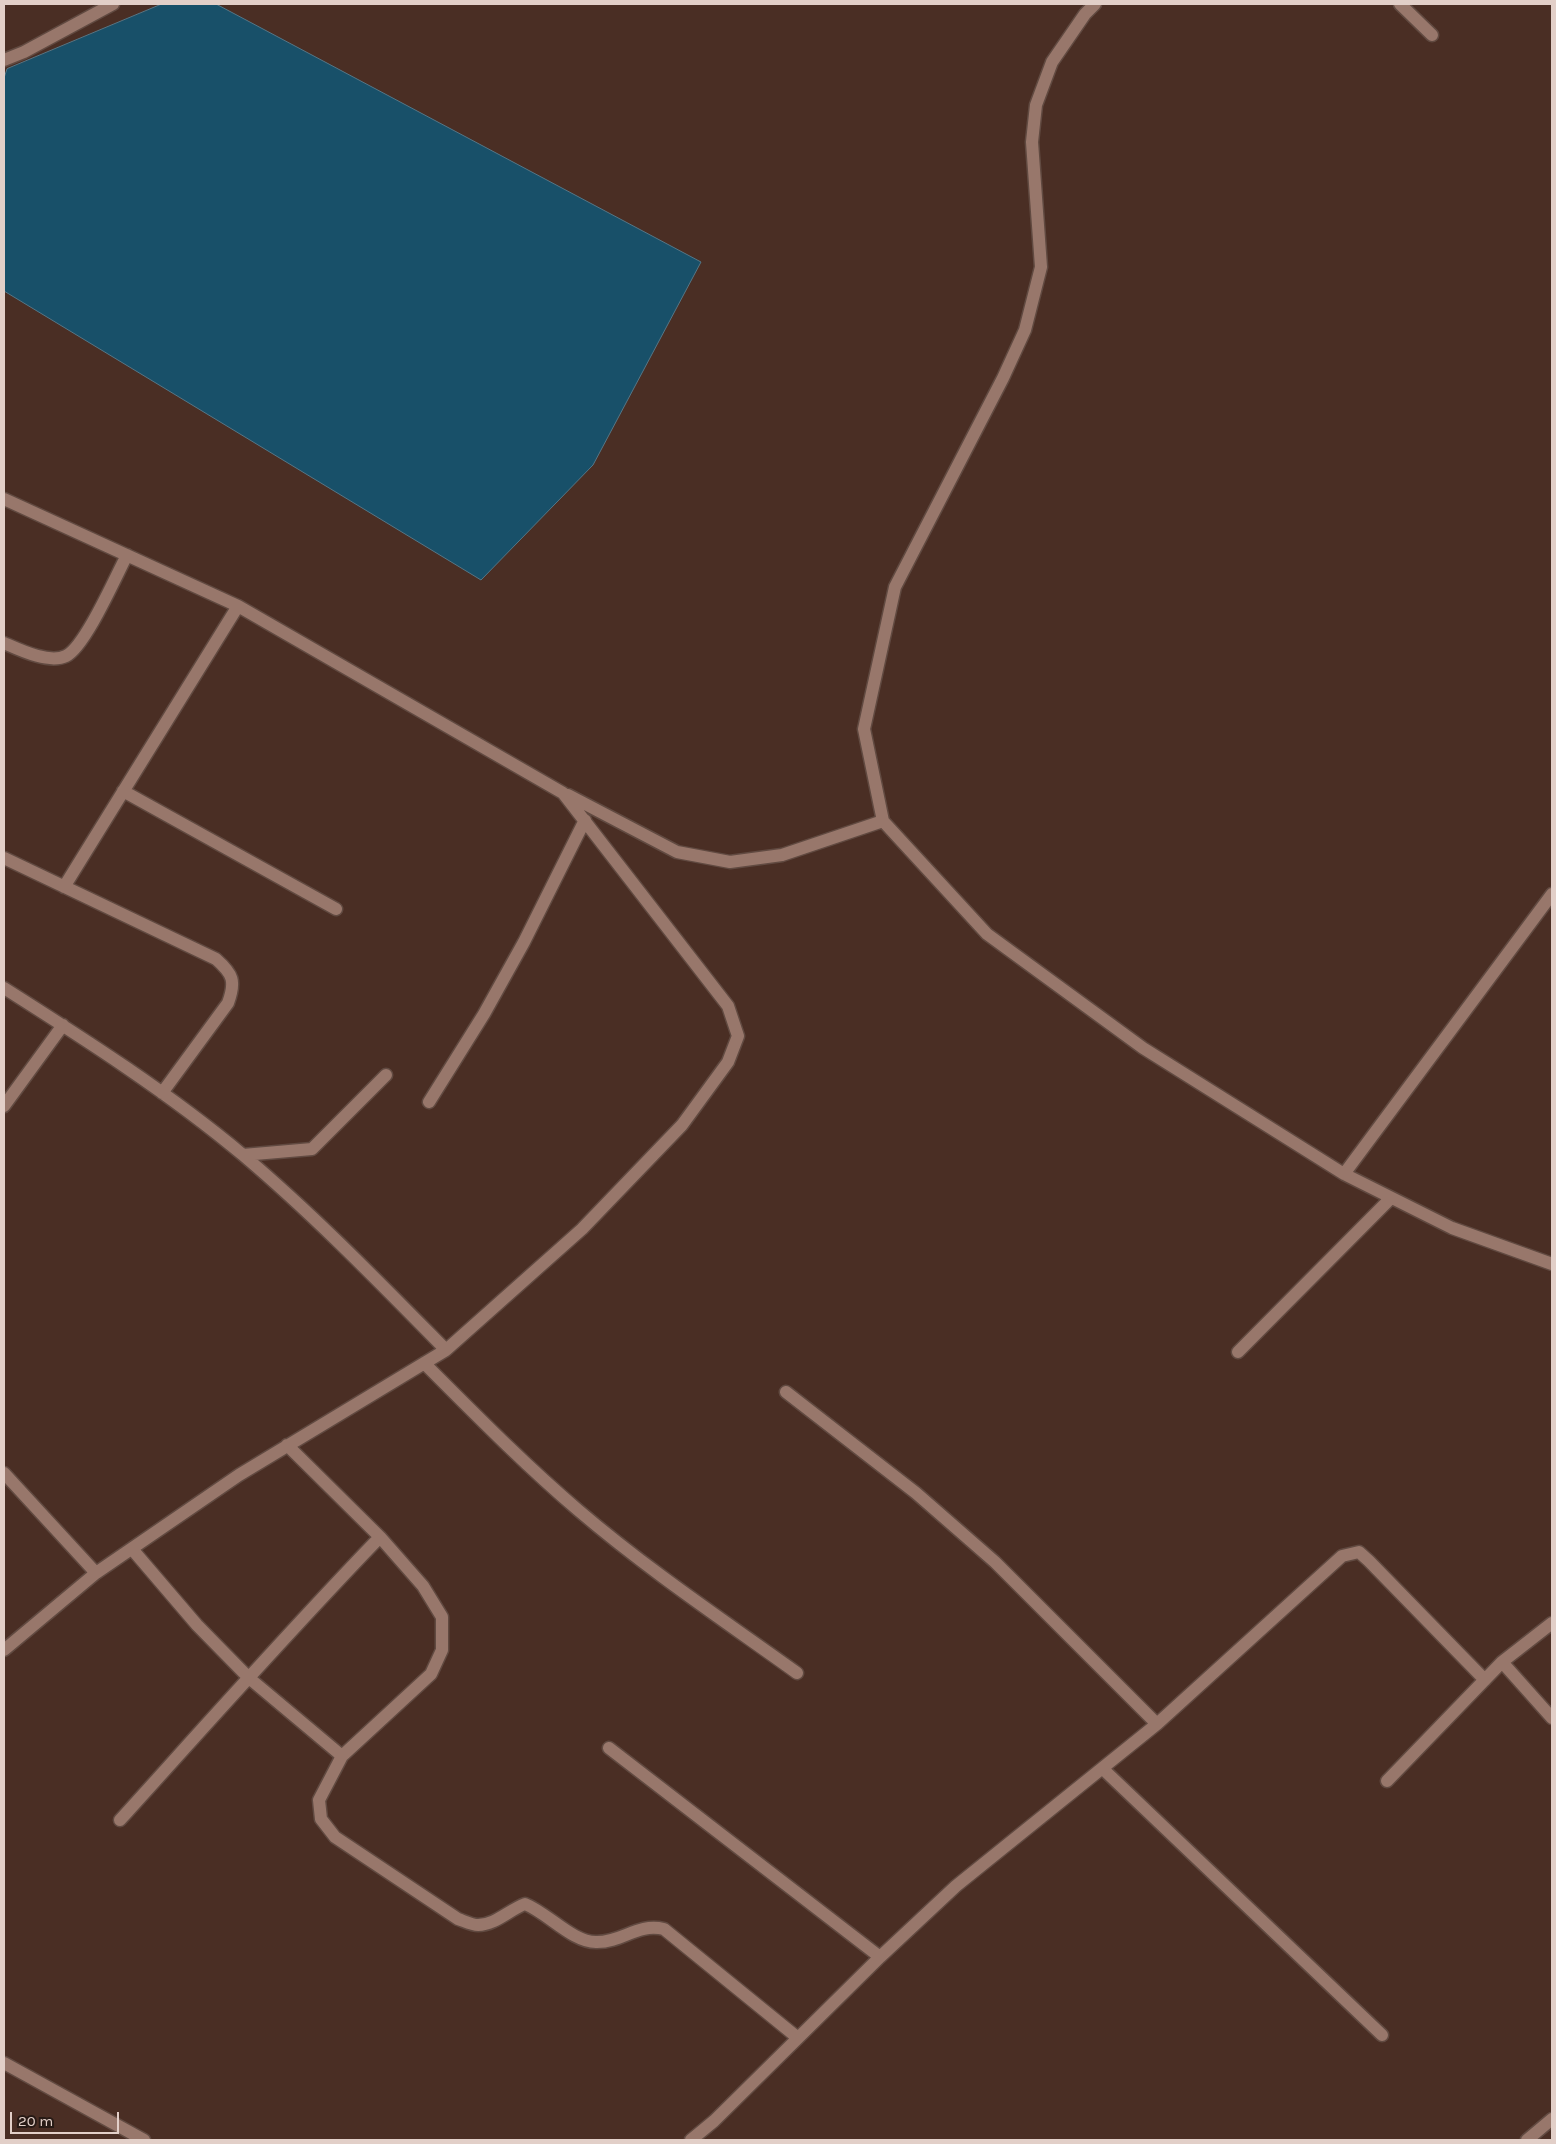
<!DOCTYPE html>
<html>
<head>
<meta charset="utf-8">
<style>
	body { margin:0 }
	#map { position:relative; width:1556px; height:2144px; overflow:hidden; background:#4a2e24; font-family:Karla,sans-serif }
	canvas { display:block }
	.frame { position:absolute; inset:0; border:5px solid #e2cfc8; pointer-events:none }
	.scale { position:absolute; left:10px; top:2112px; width:109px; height:22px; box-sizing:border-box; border:2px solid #e2cfc8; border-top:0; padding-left:6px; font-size:15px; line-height:18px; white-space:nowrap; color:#e2cfc8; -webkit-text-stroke:4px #271a15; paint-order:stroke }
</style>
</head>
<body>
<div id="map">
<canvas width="1556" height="2144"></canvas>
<div class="frame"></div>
<div class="scale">20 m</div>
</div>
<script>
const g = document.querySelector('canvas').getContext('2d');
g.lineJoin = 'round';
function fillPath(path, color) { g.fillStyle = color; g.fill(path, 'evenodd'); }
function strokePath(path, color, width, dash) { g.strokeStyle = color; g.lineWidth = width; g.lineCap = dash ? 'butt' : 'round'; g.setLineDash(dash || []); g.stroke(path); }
const water = new Path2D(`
	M162,4H216L701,262L593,465L481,580L4,291V78L7,69Z`);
const minor = new Path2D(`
	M1400,4L1432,35
	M4,60L24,52L113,4
	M4,499L238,606L563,793L728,1006L738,1036L728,1062L682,1125L582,1229L446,1350L239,1475L96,1573L4,1650
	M4,643C20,650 49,664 66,656C85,647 116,576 127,555
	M123,791L336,909
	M568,795L677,852L730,862L782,855L883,821L864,729L895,587L1003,378L1025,330L1041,267L1032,142L1036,105L1052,62L1085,14L1095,4
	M883,821L987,934L1143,1048L1344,1174L1452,1228L1552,1264
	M4,858L216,959C233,974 236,981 228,1003L162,1093
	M64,887L238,606
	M4,988C86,1040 169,1093 243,1155C315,1216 380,1283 446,1350
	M429,1102L484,1014L524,942L585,820
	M4,1106L63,1025
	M243,1155L312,1149L386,1075
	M1344,1174L1552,894
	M1238,1352L1391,1198
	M424,1363C474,1413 524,1464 578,1510C647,1569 723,1620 797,1673
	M786,1392L916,1493L995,1562L1157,1724
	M287,1445L380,1537L423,1586L442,1617V1650L431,1674L342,1756
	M4,1473L96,1573
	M132,1549L197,1625L249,1678L342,1756L319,1800L321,1819L335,1837L458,1919C464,1921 472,1925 478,1925C495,1925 509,1910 525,1904C548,1913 573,1943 597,1942C623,1942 637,1923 664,1929L798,2038
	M1502,1662L1552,1718
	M609,1748L880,1957
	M1103,1769L1382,2035
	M1387,1781L1502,1662L1552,1623
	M120,1820C206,1725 291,1629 380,1537
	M4,2063L144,2140
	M691,2140L714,2121L880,1957L956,1886L1157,1724L1342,1556L1359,1552L1369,1561L1485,1680
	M1527,2140L1552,2119`);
fillPath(water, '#185069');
strokePath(water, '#557686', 1);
strokePath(minor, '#614a41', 15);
strokePath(minor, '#98776b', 12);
</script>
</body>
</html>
